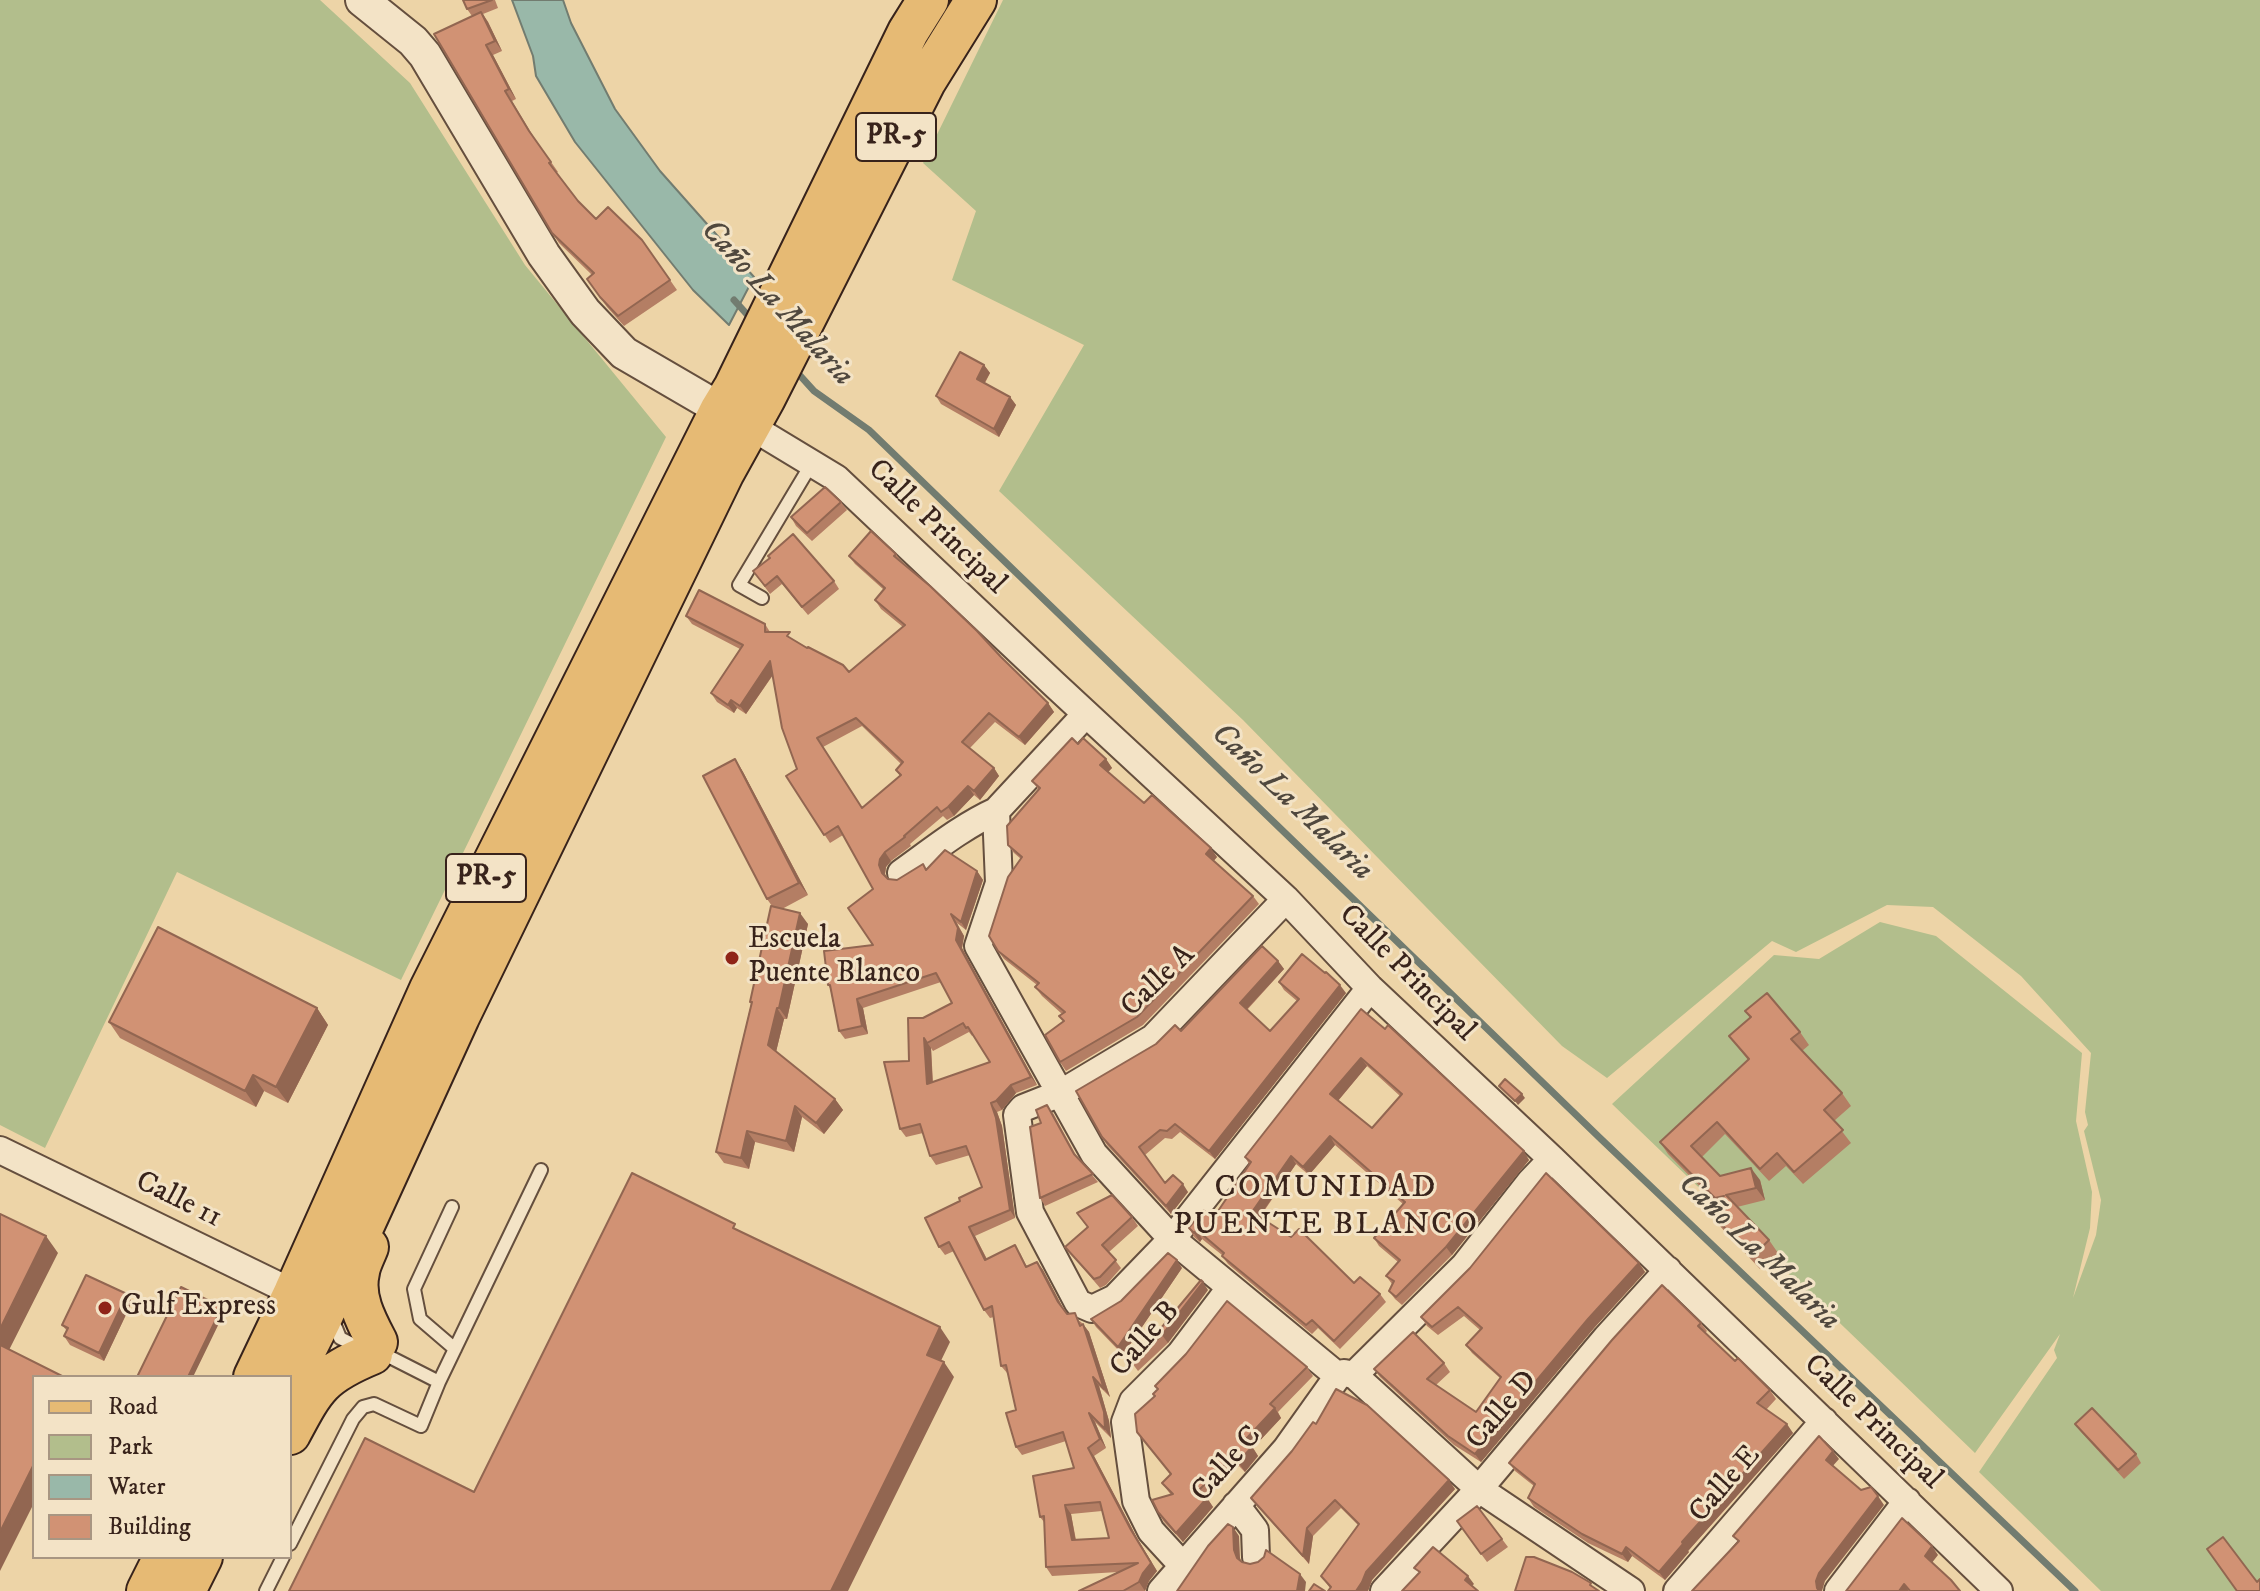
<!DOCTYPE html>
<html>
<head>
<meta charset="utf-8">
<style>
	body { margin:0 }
	#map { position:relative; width:2260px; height:1591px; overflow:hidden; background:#edd4a7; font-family:"IM FELL DW Pica",serif }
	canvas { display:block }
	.legend { position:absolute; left:32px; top:1375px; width:260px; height:184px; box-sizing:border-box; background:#f3e3c6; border:2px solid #a89682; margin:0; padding:10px 14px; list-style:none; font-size:24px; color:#38231b }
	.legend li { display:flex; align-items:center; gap:16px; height:40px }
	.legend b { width:40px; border:2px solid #a89682 }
</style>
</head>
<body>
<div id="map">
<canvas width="2260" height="1591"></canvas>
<ul class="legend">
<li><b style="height:10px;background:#e6ba74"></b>Road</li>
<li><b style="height:22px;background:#b2be8c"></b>Park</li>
<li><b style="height:22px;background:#99b8a9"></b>Water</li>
<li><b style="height:22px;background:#d19274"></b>Building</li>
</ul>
</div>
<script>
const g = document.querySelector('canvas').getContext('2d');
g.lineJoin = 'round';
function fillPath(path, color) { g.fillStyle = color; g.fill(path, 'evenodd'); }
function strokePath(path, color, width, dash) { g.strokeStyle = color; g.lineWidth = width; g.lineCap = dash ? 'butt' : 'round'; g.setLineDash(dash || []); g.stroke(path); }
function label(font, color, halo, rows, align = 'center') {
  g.font = font + ' "IM FELL DW Pica",serif'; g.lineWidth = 6; g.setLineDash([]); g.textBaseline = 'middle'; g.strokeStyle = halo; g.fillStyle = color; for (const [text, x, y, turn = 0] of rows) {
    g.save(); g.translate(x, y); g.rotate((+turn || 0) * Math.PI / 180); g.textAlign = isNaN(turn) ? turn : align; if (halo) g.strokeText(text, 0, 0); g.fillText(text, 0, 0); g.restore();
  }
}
const green = new Path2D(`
	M0,0H320L410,83L525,265L666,437L401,980L177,872L45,1148L0,1125Z
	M1003,0H2260V1591H2101L1979,1472L2057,1358L2054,1350L2060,1334L1975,1453L1612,1104L1774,955L1819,959L1880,922L1936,936L2082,1053L2076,1121L2092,1192L2090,1228L2073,1298L2096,1235L2101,1200L2084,1131L2088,1125L2085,1112L2091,1053L2021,976L1933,907L1887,905L1796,952L1772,941L1607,1078L1562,1046L1243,720L999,491L1084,345L952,280L976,211L923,163Z`);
const water = new Path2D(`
	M512,0H563L571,23L615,109L660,171L754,277L729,325L693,290L575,142L536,76L533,56Z`);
const stream = new Path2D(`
	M734,300L753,321
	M795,370L814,391L869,430L1601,1139L2075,1591`);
const service = new Path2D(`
	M762,598L739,585L812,463
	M452,1207L414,1289L420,1319L455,1349
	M327,1323L336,1328L340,1338L362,1349
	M378,1351L439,1382L541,1170
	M290,1544L353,1419L363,1407L374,1404L421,1426L439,1382
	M266,1591L283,1557`);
const minor = new Path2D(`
	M750,426L836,478L1054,684L1286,899L1370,988L1552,1159L1999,1591
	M1086,714L996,811L999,883L978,946L1094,1154L1172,1239L1338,1376L1344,1373L1354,1375L1479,1489L1631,1591
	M901,873C932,851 961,827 996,811
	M1286,899L1153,1038L1061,1093L1023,1108L1017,1115L1030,1212L1078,1303L1092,1309L1115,1298L1172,1239L1370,988
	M0,1150L294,1293L304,1302
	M1354,1375L1464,1266L1530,1182L1552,1159
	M1236,1505L1255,1530L1256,1557
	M1184,1567L1151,1531L1136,1501L1125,1422L1133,1401L1180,1354L1230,1288
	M1161,1591L1286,1449L1338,1376
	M1384,1591L1479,1489L1606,1338L1668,1270
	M1677,1591L1824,1421
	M1838,1591L1907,1501`);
const tertiary = new Path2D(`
	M362,0L413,41L425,55L544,255L585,312L624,353L739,420`);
const primary = new Path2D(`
	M368,1247C365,1255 360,1264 359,1272C353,1297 366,1321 377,1342
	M254,1377L294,1293L430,989L720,411L734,388L908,32L928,0
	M290,1381L321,1319L459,1017L724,472L765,398L925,82L976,0
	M290,1434C315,1387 321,1375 372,1354
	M147,1591L164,1557
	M185,1591L202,1557`);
const wall = new Path2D(`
	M463,0H495L498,8L483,14L488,22L502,51L493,55L516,99L512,101L535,139L558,172L556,173L578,201L596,219L642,240L677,290L624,326L607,307L587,279L592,275L559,243L552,233L472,16L467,9Z
	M984,365L990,373L985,383L1010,397L1016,405L999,437L941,404L936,396Z
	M841,502L847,510L812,541L796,526L791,517Z
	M896,554L902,562L1048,703L1054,712L1025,745L995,722L970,748L994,768L999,776L980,800L974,795L954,816L947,820L943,816L910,844L911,846L891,861L886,867L885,874L888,879L897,880L926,870L977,871L983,880L966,930L957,923L964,936L962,948L1037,1085L1016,1093L1002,1110L997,1112L1002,1126L1015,1218L975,1236L987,1259L1020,1253L1027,1267L1037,1262L1043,1270L1063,1308L1067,1314L1081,1322L1089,1332L1110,1397L1099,1386L1109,1421L1111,1438L1095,1422L1106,1448L1094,1456L1137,1538L1157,1571L1149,1581L1145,1591H1079L1118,1572L1052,1576L1046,1567L1044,1522L1040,1517L1074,1468L1066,1441L1022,1455L1016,1447V1410L1008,1374L1001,1366L994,1317L990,1318L984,1310L954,1251L945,1255L939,1247L960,1201L982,1187L970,1155L936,1165L930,1156L923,1133L906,1137L900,1129L909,1061L923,1018L952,1003L941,982L863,1008L868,1034L845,1039L839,1031L830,988L828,985L873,945V889L843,835L830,843L786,776L797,769L773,675L746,714L737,708L734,713L717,702L711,693L740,649L692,624L686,616L765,624L770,632L796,641L849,672L903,627L881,609L875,600L884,590L855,564L849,556ZM862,726L901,764L896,770L900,776L862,808L823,747ZM969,1032L972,1036L973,1035L990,1062L933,1082L931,1048L933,1051ZM1102,1511L1109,1538L1076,1540L1071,1514Z
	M753,571L834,581L839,589L808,615L782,584L770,594Z
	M1078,744L1106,759L1112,768L1108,772L1144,803L1217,857L1213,861L1253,896L1259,904L1143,1025L1066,1071L1060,1062L1064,1021L1062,1014L1042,996L1035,987L1037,985L1004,959L998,951L1021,859L1014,853L1008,845L1038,789L1032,781Z
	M735,759L743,772L808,895L782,909L808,924L787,1019H784L776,1052L835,1099L843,1110L824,1134L802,1117L794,1152L755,1142L749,1169L724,1163L716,1152L751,1004L750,1002L772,906L767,899Z
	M1278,961L1284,969L1247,1010L1270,1031L1297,1001L1284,990L1279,982L1346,993L1215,1159L1180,1132L1172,1139L1165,1138L1145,1155L1165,1183L1188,1192L1171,1214L1107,1145L1102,1137L1181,1031Z
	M317,1008L328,1025L288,1103L264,1091L256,1107L120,1038L109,1022Z
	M1361,1009L1529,1160L1452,1255L1402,1305L1395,1299L1389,1291L1392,1284L1386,1276L1398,1262L1379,1246L1374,1238L1403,1204L1335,1145L1309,1175L1296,1164L1260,1217L1354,1283L1380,1294L1386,1302L1340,1349L1318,1328L1312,1334L1228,1264L1222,1256V1255L1202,1239L1200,1242L1194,1237L1189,1228L1214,1217L1249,1164L1245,1157ZM1367,1066L1400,1096L1372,1128L1338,1101Z
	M1745,1011L1800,1032L1809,1045L1802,1051L1842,1093L1851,1106L1834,1121L1851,1143L1803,1184L1786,1166L1769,1181L1725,1134L1702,1157L1720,1176L1760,1180L1765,1200L1737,1207L1769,1240L1778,1253L1760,1269L1717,1223L1708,1210L1716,1203L1668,1154L1660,1142L1748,1060L1729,1036L1750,1018Z
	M1053,1113L1077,1157L1098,1182L1045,1206L1040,1198L1041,1123Z
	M1077,1213L1132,1217L1138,1226L1109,1252L1121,1268L1106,1285L1100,1288L1065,1247L1087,1227Z
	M1639,1263L1645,1272L1594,1328L1481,1462L1454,1445L1380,1377L1374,1369L1444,1363L1450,1372L1436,1385L1476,1412L1500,1378L1472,1353L1466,1345L1480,1330L1464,1316L1438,1335L1427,1326L1421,1317L1470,1268Z
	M1182,1268L1123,1355L1096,1327L1091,1319Z
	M1208,1290L1168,1343L1138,1371L1132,1363Z
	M127,1294L132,1302L104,1361L70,1345L64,1336L67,1331L62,1325Z
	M1701,1323L1707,1331L1705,1333L1735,1361L1770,1390L1776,1399L1766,1410L1793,1433L1688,1551L1689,1552L1665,1580L1632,1556L1628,1562L1588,1543L1534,1507L1528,1498L1534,1486L1515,1471L1509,1463Z
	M1307,1367L1313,1376L1278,1412L1281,1418L1253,1448L1258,1456L1245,1472L1239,1466L1207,1498L1213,1507L1183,1542L1164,1522L1158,1512L1171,1495L1162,1483L1171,1475L1137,1432Z
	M1316,1424L1455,1489L1372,1580L1368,1591H1328L1330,1588L1321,1576L1358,1525L1341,1508L1313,1536L1309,1564L1257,1506L1251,1498Z
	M2075,1424L2136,1454L2141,1463L2124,1479L2081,1432Z
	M1477,1506L1508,1547L1487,1562L1457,1521Z`);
const shadedWall = new Path2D(`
	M481,12L488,22L502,51L495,41Z
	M486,45L493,55L516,99L509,89Z
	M984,365L990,373L982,387L977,379Z
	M1010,397L1016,405L999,437L994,429Z
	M770,661L776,670L746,714L740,706Z
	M731,700L737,708L734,713L728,705Z
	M1048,703L1054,712L1025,745L1019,737Z
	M735,759L743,772L808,895L799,883Z
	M1106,759L1112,768L1107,773L1100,765Z
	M994,768L999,776L980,800L974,791Z
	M968,786L974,795L954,816L948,807Z
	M1211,848L1217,857L1212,863L1206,854Z
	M885,852L891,861L886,867L885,874L888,882L882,873L879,865L880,859Z
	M977,871L983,880L966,930L961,922Z
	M800,913L808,924L787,1019L779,1008Z
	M951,914L964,936L962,948L1037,1085L1031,1077L956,940Z
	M1278,961L1284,969L1245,1011L1240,1003Z
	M1340,985L1346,993L1215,1159L1209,1151Z
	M857,999L863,1008L868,1034L862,1026Z
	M317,1008L328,1025L288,1103L276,1087Z
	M777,1008L784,1019L775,1056L768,1045Z
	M924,1038L931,1048L933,1093L927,1084Z
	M1361,1058L1367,1066L1336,1103L1330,1094Z
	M253,1075L264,1091L256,1107L245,1091Z
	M1011,1085L1016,1093L1002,1110L996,1101Z
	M1522,1094L1525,1098L1518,1105L1515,1101Z
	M835,1099L843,1110L824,1134L816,1123Z
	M991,1103L997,1112L1002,1126L1015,1218L1010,1210Z
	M795,1106L802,1117L794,1152L786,1141Z
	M747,1131L755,1142L749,1169L741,1158Z
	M1330,1136L1335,1145L1309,1175L1303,1167Z
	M1524,1151L1529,1160L1452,1255L1446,1247Z
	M1291,1156L1296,1164L1257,1220L1252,1212Z
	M1751,1168L1760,1180L1765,1200L1756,1188Z
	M1183,1184L1188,1192L1171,1214L1166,1206Z
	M969,1227L975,1236L991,1268L985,1260Z
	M1197,1230L1202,1239L1200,1242L1194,1233Z
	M46,1236L58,1253L5,1358L0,1351V1329Z
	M1177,1260L1182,1268L1123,1355L1118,1347Z
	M1037,1262L1043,1270L1064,1310L1058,1302Z
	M1639,1263L1645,1272L1594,1328L1481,1462L1475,1454L1588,1319Z
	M1203,1282L1208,1290L1168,1343L1162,1335Z
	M127,1294L132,1302L104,1361L99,1353Z
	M222,1307L225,1311L193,1377H188Z
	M1083,1324L1089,1332L1110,1397L1104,1389Z
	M940,1327L950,1342L937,1369L927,1355Z
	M944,1362L954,1377L848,1591H831Z
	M1093,1377L1099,1386L1109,1421L1111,1438L1105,1429Z
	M1275,1408L1281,1418L1253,1448L1258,1456L1245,1472L1238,1462L1245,1440Z
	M1089,1413L1095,1422L1106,1448L1100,1439Z
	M1787,1424L1793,1433L1688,1551L1689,1552L1665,1580L1659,1572L1682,1542Z
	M1088,1448L1094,1456L1137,1538L1157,1571L1149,1581L1145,1591L1139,1582L1131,1530Z
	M1833,1451L1839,1459L1831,1468L1826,1460Z
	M34,1464V1503L0,1571V1532Z
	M1449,1480L1455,1489L1372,1580L1368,1591H1356L1366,1572Z
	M1878,1496L1884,1505L1825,1581L1822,1591H1819L1817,1588L1816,1581L1819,1573Z
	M1207,1498L1213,1507L1183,1542L1176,1533Z
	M1065,1505L1071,1514L1077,1548L1072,1540Z
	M1233,1527L1239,1536L1240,1558L1243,1566L1237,1558L1234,1550Z
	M1307,1528L1313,1536L1309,1564L1303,1556Z
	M1932,1546L1938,1555L1931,1564L1925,1556Z
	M1626,1547L1632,1556L1628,1562L1622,1554Z
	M1300,1574L1306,1582L1305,1591H1297Z
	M1468,1576L1474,1584L1470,1588L1465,1580Z
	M1904,1584L1909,1591H1899Z`);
const building = new Path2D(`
	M463,0H492L467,9Z
	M481,12L495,41L486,45L509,89L505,91L529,131L551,162L549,163L578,201L596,219L608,207L642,240L670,280L618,316L600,297L587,279L594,273L552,233L434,34Z
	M960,352L984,365L977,379L1010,397L994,429L936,396Z
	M825,487L841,502L807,533L791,517Z
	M871,531L896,554L894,556L930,586L977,631L1001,657L1048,703L1019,737L989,713L962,742L994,768L974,791L968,786L948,807L941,812L937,807L904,836L905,837L885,852L880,859L879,865L882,873L888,879L897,880L923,864L926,870L945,850L977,871L961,922L951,914L958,928L956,940L1031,1077L1011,1085L996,1101L991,1103L996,1118L1010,1210L969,1227L985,1260L1015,1245L1026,1267L1037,1262L1058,1302L1067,1314L1075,1313L1080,1326L1083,1324L1104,1389L1093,1377L1104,1412L1105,1429L1089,1413L1100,1439L1088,1448L1131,1530L1151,1563L1143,1573L1139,1582L1123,1591H1079L1138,1563L1046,1567L1044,1516L1040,1517L1033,1476L1074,1468L1063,1432L1016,1447L1006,1413L1016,1410L1006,1365L1001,1366L992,1306L984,1310L949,1242L939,1247L925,1218L960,1201L959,1198L982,1187L966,1146L930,1156L920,1124L900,1129L884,1062L909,1061L908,1018H923L952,1003L936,973L857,999L862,1026L839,1031L830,985H828L824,951L873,945L848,908L873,889L838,826L824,835L786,776L797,769L782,728L770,661L740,706L731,700L728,705L711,693L743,645L686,616L699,590L765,624V632H790L787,636L807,648L808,647L843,665L849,672L905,625L875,600L885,588L849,556ZM856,718L903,762L896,770L901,775L862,808L817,738ZM963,1023L966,1028L968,1027L990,1062L927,1084L924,1038L927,1043ZM1100,1502L1109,1538L1072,1540L1065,1505Z
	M793,534L834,581L802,607L777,576L765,586L753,571L770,558L768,556Z
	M1072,738L1078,744L1083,738L1106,759L1100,765L1144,803L1152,795L1211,848L1206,854L1253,896L1137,1017L1060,1062L1045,1035L1064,1021L1059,1016L1065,1012L1035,987L1039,983L998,951L989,936L1008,877L1022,857L1008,845L1007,826L1040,788L1032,781Z
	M735,759L799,883L767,899L703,776Z
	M771,906L800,913L779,1008H777L768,1045L835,1099L816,1123L795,1106L786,1141L747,1131L741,1158L716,1152L752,1002H750Z
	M158,927L317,1008L276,1087L253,1075L245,1091L109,1022Z
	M1262,946L1278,961L1240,1003L1270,1031L1299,999L1279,982L1302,954L1325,973L1326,972L1340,985L1209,1151L1175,1124L1167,1131L1160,1130L1139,1147L1165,1183L1173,1175L1183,1184L1166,1206L1102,1137L1076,1091L1156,1044L1175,1025L1181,1031Z
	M1767,993L1800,1032L1791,1039L1842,1093L1824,1110L1843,1130L1794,1172L1777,1153L1760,1169L1717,1122L1691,1146L1720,1176L1751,1168L1756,1188L1726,1195L1769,1240L1752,1257L1708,1210L1724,1196L1715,1198L1660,1142L1749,1059L1729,1036L1751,1017L1745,1011Z
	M1361,1009L1385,1029L1388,1025L1524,1151L1446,1247L1396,1297L1389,1291L1394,1281L1386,1276L1400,1260L1374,1238L1405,1202L1330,1136L1303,1167L1291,1156L1252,1212L1291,1237L1299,1229L1354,1283L1360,1277L1380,1294L1334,1341L1312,1320L1306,1325L1222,1256L1224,1253L1197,1230L1194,1233L1189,1228L1203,1210L1214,1217L1251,1162L1245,1157ZM1361,1058L1402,1094L1372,1128L1330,1094Z
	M1505,1079L1522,1094L1515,1101L1499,1086Z
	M1047,1105L1074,1154L1093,1174L1040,1198L1030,1127L1041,1123L1036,1110Z
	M632,1173L735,1224L733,1228L940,1327L927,1355L944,1362L831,1591H289L365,1438L474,1492Z
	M1546,1173L1639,1263L1588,1319L1475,1454L1448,1436L1374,1369L1413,1332L1444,1363L1427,1379L1476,1412L1501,1377L1466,1345L1482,1328L1458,1307L1432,1327L1421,1317L1470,1268Z
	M1112,1195L1132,1217L1102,1245L1116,1260L1100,1277L1094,1279L1065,1247L1088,1227L1077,1213Z
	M0,1214L46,1236L0,1329Z
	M1168,1253L1177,1260L1118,1347L1091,1319L1121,1301Z
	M86,1275L127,1294L99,1353L64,1336L68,1328L62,1325Z
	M1201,1280L1203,1282L1162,1335L1132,1363Z
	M1662,1285L1701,1323L1698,1326L1735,1361L1738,1358L1770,1390L1757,1403L1787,1424L1682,1542L1683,1544L1659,1572L1626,1547L1622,1554L1582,1534L1528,1498L1535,1484L1509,1463L1612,1340Z
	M181,1287L222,1307L188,1377H137Z
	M1227,1301L1307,1367L1270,1404L1275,1408L1245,1440L1252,1447L1238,1462L1232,1457L1199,1490L1207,1498L1176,1533L1158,1512L1152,1500L1173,1494L1162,1483L1171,1474L1137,1432L1135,1414L1155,1396L1153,1394L1158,1389L1155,1386L1186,1354Z
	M0,1345L64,1377H34V1464L0,1532Z
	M1336,1389L1367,1405L1449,1480L1366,1572L1362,1582L1356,1591H1328L1331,1587L1321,1576L1359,1524L1335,1500L1307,1528L1303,1556L1251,1498L1292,1451L1313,1422L1316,1424Z
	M2092,1408L2136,1454L2118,1470L2075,1424Z
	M1819,1436L1833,1451L1826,1460L1861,1490L1871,1487L1878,1496L1819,1573L1816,1581L1817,1588L1819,1591H1692L1739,1541L1733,1536Z
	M1477,1506L1502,1539L1481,1554L1457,1521Z
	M1902,1518L1932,1546L1925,1556L1951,1580L1960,1591H1910L1904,1584L1899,1591H1846Z
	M1228,1524L1233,1527L1234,1550L1237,1558L1242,1562L1250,1564L1258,1562L1264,1557L1266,1550L1300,1574L1297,1591H1177L1208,1546Z
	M2223,1537L2257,1582L2260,1579V1591H2237L2207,1549Z
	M1433,1547L1468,1576L1465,1580L1478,1591H1402L1420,1572L1414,1568Z
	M1526,1557H1534L1572,1572L1591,1583L1590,1585L1599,1591H1515Z
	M1314,1584L1325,1591H1309Z`);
const markers = [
	[732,958,8,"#8f2418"],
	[105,1308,8,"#8f2418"]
];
const shields = [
	[896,137,80],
	[486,878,80]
];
const shieldNames = [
	["PR-5",896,137],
	["PR-5",486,878]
];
const streetNames = [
	["Calle Principal",936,528,44],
	["Calle Principal",1406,974,45],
	["Calle A",1159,982,-44],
	["Calle 11",178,1201,26],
	["Calle B",1146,1340,-49],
	["Calle D",1503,1411,-50],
	["Calle Principal",1872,1423,44],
	["Calle C",1228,1465,-49],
	["Calle E",1726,1485,-49]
];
const poiNames = [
	["Escuela",748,941],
	["Puente Blanco",748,975],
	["Gulf Express",121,1308]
];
const waterNames = [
	["Caño La Malaria",776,304,48],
	["Caño La Malaria",1291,803,44],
	["Caño La Malaria",1758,1253,44]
];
const neighbourhoodNames = [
	["COMUNIDAD",1326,1189],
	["PUENTE BLANCO",1326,1226]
];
fillPath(green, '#b2be8c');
fillPath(water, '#99b8a9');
strokePath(water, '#727c70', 2);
strokePath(stream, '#727c70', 7);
strokePath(service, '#654f3e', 16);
strokePath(minor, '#654f3e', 30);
strokePath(tertiary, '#654f3e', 36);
strokePath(primary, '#38231b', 44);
strokePath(service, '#f3e3c6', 12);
strokePath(minor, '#f3e3c6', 26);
strokePath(tertiary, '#f3e3c6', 32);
strokePath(primary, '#e6ba74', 40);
fillPath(wall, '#b47e64');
fillPath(shadedWall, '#926651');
fillPath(building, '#d19274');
strokePath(building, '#926651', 2);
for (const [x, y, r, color] of markers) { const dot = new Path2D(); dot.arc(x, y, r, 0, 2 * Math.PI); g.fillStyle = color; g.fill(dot); strokePath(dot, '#f3e3c6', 3); }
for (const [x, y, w] of shields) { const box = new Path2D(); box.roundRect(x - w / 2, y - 24, w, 48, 6); g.fillStyle = '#f3e3c6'; g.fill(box); strokePath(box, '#38231b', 2); }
label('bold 28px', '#38231b', null, shieldNames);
label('30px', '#38231b', '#f3e3c6', streetNames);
label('30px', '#38231b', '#f3e3c6', poiNames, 'left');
label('italic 32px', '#50483e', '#f3e3c6', waterNames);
g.letterSpacing = '2px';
label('32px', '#38231b', '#f3e3c6', neighbourhoodNames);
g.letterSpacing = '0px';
</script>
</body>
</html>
